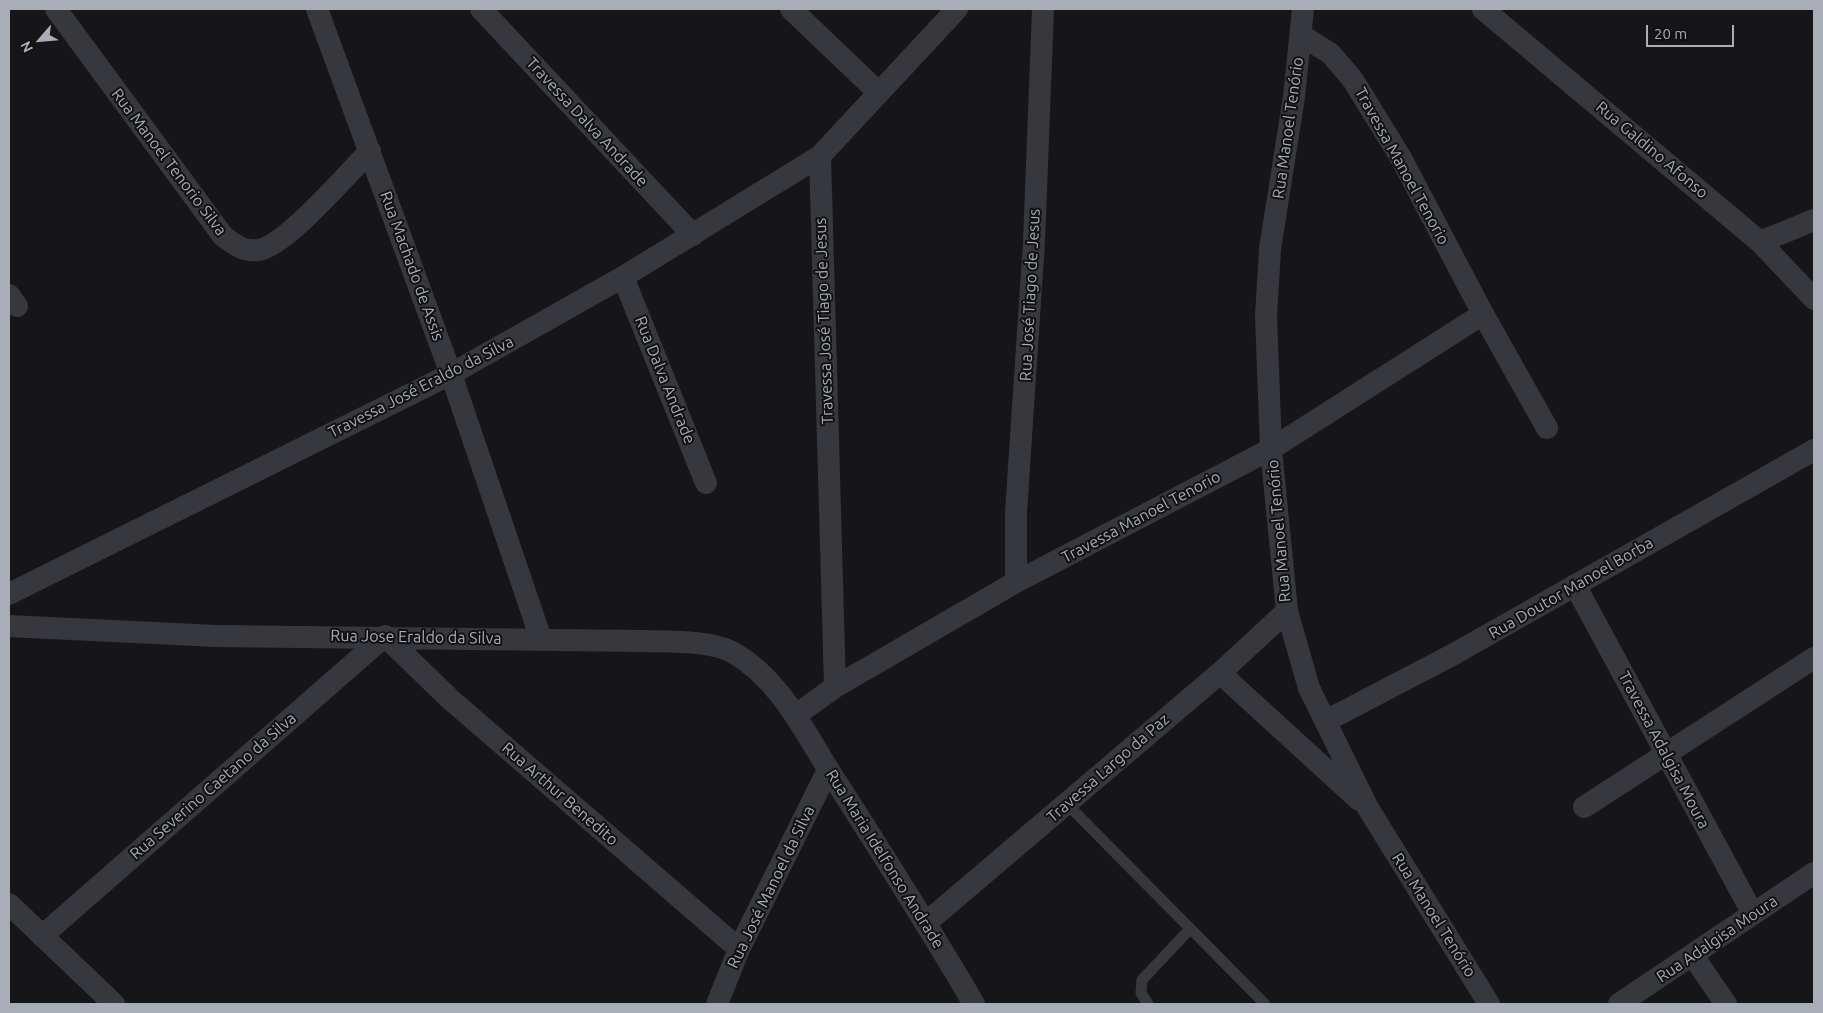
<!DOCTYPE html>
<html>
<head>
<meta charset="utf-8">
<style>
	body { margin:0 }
	#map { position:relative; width:1823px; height:1013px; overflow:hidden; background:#161618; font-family:Ubuntu,sans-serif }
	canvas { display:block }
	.frame { position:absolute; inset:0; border:10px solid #a8adb8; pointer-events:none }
	.north { position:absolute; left:15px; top:15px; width:50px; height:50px; -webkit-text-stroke:4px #111113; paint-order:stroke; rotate:243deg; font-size:14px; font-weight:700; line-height:20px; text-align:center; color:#a8adb8 }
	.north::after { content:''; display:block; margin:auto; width:18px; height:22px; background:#a8adb8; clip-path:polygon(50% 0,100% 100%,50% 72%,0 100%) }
	.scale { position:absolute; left:1646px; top:25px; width:88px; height:22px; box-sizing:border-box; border:2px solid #a8adb8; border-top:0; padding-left:6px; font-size:15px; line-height:18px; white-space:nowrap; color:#a8adb8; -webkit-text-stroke:4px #111113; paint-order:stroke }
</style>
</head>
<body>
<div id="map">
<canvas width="1823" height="1013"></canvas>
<div class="frame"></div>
<div class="north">N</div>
<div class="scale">20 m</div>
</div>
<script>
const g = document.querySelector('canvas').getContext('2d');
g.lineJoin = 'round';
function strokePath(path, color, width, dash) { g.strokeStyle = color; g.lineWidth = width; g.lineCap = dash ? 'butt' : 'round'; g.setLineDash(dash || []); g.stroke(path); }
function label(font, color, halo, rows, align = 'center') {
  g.font = font + ' Ubuntu,sans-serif'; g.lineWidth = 4; g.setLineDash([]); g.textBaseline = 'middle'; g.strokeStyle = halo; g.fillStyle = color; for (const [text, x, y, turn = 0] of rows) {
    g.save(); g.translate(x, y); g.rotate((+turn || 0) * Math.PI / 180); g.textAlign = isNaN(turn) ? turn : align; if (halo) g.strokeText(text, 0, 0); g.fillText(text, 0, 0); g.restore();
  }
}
const service = new Path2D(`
	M1067,804L1265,1004
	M1148,1004L1141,993L1142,980L1189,930`);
const minor = new Path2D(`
	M56,9L223,236C234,244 243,252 258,250C285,247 348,173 370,151
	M317,9L451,374L541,639
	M481,9L693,235
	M791,9L879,93
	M1303,9L1294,97L1270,249L1266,316L1271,449L1287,611L1309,688L1368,808L1489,1004
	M1483,9L1760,242L1814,299
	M1301,35L1331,54L1353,80L1401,158L1483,314L1547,428
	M1760,242L1814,220
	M623,277L706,483
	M9,295L17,306
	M1016,582V512L1034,242L1043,9
	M1575,585L1753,914
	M9,594L451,374L623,277L820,156
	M9,626L216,636L642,641C667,642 709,640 732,652C783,680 808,740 839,786C885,858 931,930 974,1004
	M1220,673L1359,800
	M835,687L820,156L957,9
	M796,715L835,687L1016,582L1271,449L1483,314
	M1326,721L1454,654L1814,450
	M1584,807L1814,658
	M9,904L114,1004
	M927,922L1220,673L1287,611
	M42,936L385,636L450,699L739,949
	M1693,956L1726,1004
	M717,1004L739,949L828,770
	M1619,1004L1814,873`);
const streetNames = [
	["Travessa Dalva Andrade",587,122,47],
	["Rua Manoel Tenório",1288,128,-82],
	["Rua Galdino Afonso",1652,150,40],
	["Rua Manoel Tenorio Silva",169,162,53],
	["Travessa Manoel Tenorio",1402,166,61],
	["Rua Machado de Assis",412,266,70],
	["Rua José Tiago de Jesus",1030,295,-87],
	["Travessa José Tiago de Jesus",824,321,-92],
	["Rua Dalva Andrade",665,380,68],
	["Travessa José Eraldo da Silva",421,387,-27],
	["Travessa Manoel Tenorio",1141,517,-28],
	["Rua Manoel Tenório",1279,531,-95],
	["Rua Doutor Manoel Borba",1571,588,-30],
	["Rua Jose Eraldo da Silva",416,637,1],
	["Travessa Adalgisa Moura",1664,750,62],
	["Travessa Largo da Paz",1108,768,-41],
	["Rua Severino Caetano da Silva",213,786,-41],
	["Rua Arthur Benedito",560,794,41],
	["Rua Maria Idelfonso Andrade",885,859,58],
	["Rua José Manoel da Silva",771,887,-64],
	["Rua Manoel Tenório",1434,915,58],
	["Rua Adalgisa Moura",1717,939,-34]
];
strokePath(service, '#37383d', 11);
strokePath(minor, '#37383d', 22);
label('16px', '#a8adb8', '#111113', streetNames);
</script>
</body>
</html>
